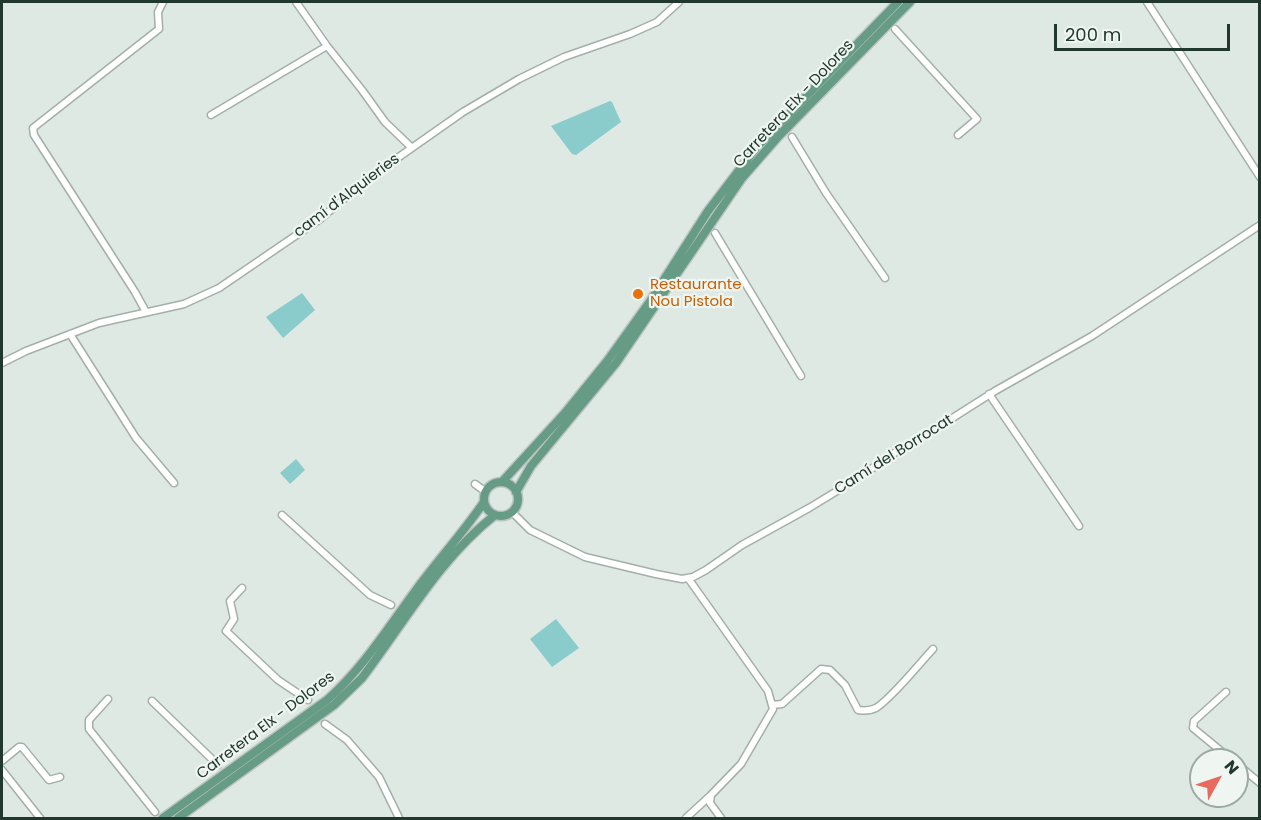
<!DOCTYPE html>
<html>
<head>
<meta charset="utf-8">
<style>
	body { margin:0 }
	#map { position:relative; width:1261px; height:820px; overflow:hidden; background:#dfe9e3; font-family:Poppins,sans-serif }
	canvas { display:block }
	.frame { position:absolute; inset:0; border:3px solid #21382e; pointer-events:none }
	.north { position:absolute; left:1189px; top:748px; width:60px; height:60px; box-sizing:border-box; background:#eff6f1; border:2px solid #9daaa3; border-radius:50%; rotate:50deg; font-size:16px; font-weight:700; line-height:24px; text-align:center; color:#21382e }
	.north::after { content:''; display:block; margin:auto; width:21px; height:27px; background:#e86a5e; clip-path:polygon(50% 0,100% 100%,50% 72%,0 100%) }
	.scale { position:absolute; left:1054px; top:24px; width:176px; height:27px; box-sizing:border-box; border:3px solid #21382e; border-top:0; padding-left:8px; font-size:18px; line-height:21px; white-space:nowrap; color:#21382e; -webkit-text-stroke:4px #eff6f1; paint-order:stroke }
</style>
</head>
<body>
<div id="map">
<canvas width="1261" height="820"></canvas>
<div class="frame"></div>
<div class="north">N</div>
<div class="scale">200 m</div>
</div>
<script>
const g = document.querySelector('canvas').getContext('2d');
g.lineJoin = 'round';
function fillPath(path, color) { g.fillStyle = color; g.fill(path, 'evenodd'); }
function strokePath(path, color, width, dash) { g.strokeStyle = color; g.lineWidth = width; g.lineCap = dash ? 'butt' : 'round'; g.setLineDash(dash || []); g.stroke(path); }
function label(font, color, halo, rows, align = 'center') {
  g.font = font + ' Poppins,sans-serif'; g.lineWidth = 4.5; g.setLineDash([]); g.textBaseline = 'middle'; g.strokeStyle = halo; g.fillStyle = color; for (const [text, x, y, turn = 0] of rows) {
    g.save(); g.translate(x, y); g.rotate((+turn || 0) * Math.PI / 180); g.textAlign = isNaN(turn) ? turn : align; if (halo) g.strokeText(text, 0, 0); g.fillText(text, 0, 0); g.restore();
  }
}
const water = new Path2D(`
	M610,101L612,102L621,122L576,155L572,154L551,126Z
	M302,293L315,310L283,338L266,317Z
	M296,459L305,470L290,484L280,473Z
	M556,619L579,648L552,667L530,639Z`);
const minor = new Path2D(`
	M296,2L327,46
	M1147,2L1260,177
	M895,29L977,119L958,135
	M211,115L327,46L362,90L385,122L412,148
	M792,137L826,193L885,278
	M715,233L801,376
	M146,312L135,292L34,135L33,128L159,29L158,12L163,2
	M70,334L136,438L174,483
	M2,363L26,351L99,323L184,304L219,288L320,219L369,178L463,112L519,79L564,57L630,34L657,22L679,2
	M989,394L1079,526
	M475,484L486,492
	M512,512L530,530L585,557L656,574L682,579L693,577L706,570L742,545L809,508L855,480L896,452L940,426L995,391L1092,336L1260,225
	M282,515L370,595L391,605
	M688,578L768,691L773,709L741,764L711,795L710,803L721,818
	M242,588L230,601L234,619L226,631L278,680L308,700
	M1226,692L1194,721L1193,728L1232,760
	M108,699L89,720V729L155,812
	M152,701L218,765
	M772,705L782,704L821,669L830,670L845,685L858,710C865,711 870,711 876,708C893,697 918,665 933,649
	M325,724L347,740L379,777L399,818
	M2,761L19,747H22L49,780L60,777
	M1237,764L1260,783
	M2,770L40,818
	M686,818L711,795`);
const major = new Path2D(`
	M502,482L565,413L608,360L651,300L708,211L756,148L898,2
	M484 499a17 17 0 1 1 34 0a17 17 0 1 1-34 0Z
	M516,492L531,466L616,363L742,178L777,138L910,2
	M163,818L327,700C363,668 388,628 416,590C438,560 463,533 484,502
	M178,818L334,705L362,678C404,623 440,558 495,515`);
const markers = [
	[638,294,6,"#e8710a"]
];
const streetNames = [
	["Carretera Elx - Dolores",794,104,-47],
	["camí d'Alquieries",347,196,-37],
	["Camí del Borrocat",894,455,-32],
	["Carretera Elx - Dolores",266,726,-37]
];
const foodNames = [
	["Restaurante",650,285],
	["Nou Pistola",650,302]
];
fillPath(water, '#8acbcb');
strokePath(minor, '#a2b0a9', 9);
strokePath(major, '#bcc3c0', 11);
strokePath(minor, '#fff', 6);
strokePath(major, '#669c86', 8);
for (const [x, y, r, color] of markers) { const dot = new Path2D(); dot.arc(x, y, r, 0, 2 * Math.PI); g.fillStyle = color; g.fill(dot); strokePath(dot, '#eff6f1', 2); }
label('15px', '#21382e', '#eff6f1', streetNames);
label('15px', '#c56008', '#eff6f1', foodNames, 'left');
</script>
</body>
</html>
